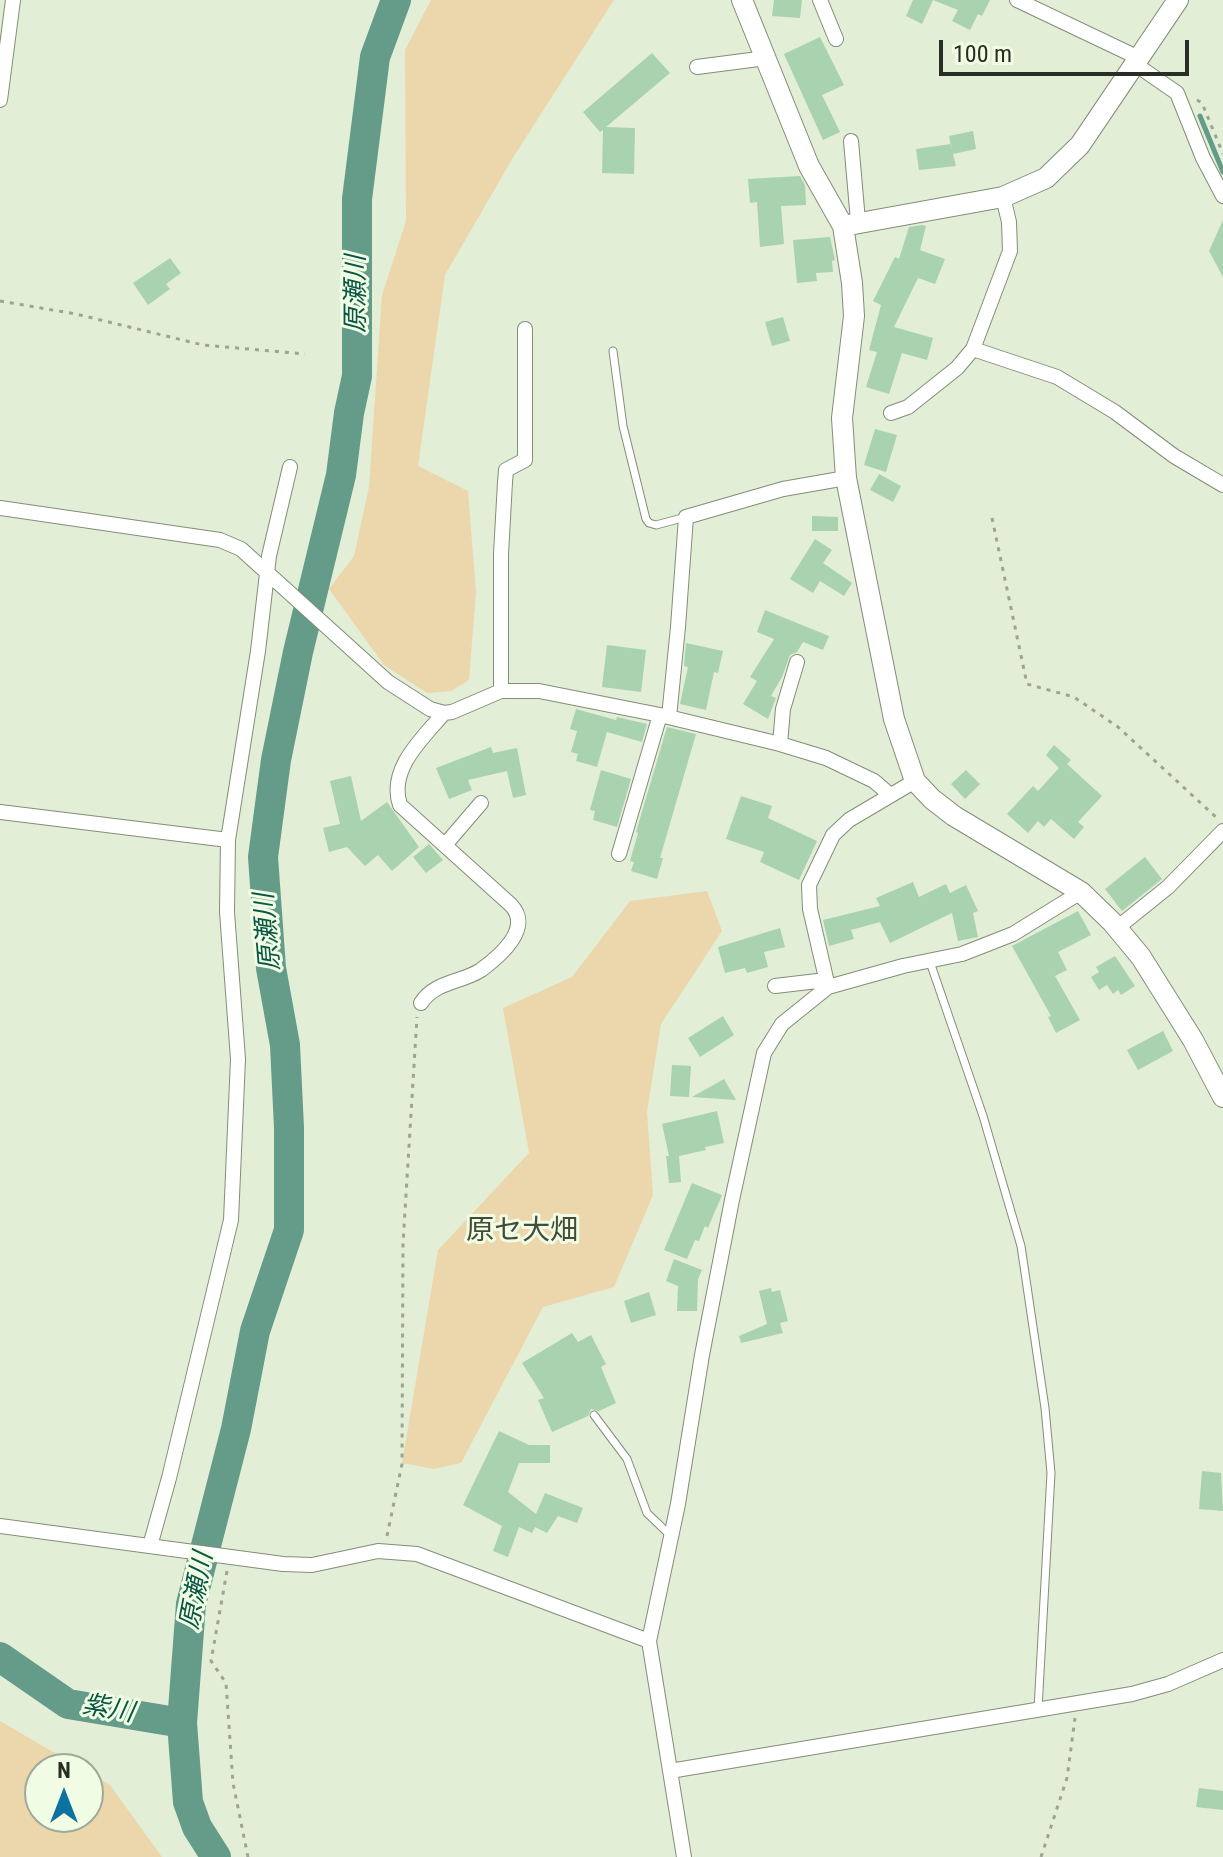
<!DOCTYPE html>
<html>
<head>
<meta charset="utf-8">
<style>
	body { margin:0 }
	#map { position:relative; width:1223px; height:1857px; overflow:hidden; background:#e3eed7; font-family:"Roboto Condensed",sans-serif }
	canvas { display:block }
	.north { position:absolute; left:24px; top:1753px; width:80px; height:80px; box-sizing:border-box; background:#f0fce4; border:2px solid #a0a997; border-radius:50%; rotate:0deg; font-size:22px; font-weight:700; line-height:32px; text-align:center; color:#292d24 }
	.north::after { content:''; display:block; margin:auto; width:28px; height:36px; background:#0e719e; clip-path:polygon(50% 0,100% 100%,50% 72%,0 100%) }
	.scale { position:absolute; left:939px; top:40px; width:250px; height:36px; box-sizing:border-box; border:4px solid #292d24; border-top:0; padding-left:10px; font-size:24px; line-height:28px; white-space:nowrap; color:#292d24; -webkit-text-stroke:6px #f0fce4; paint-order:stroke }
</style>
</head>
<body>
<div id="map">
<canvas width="1223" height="1857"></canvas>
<div class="north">N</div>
<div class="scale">100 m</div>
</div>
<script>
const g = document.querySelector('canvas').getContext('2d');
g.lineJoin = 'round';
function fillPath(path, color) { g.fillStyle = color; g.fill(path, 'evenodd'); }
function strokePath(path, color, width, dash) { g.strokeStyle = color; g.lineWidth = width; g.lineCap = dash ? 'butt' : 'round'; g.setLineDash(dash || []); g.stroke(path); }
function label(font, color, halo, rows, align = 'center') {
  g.font = font + ' "Roboto Condensed","Noto Sans JP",sans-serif'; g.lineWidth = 6; g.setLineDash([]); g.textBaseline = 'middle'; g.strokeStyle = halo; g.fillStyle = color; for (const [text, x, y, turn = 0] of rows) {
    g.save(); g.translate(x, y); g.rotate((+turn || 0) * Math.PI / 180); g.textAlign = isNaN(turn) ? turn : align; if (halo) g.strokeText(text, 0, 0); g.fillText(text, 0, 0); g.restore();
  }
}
const green = new Path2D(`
	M431,0H614L514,156L445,275L418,466L468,491L476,592L469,680L451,691L427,693L384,665L329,589L354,556L369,487L382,295L406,221L405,50Z
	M707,891L722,931L661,1024L647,1112L653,1195L614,1287L543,1307L461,1463L434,1469L402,1463L438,1250L529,1153L503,1008L572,977L630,901Z
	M0,1721L82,1769H40V1817H88V1772L110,1785L162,1857H0Z`);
const stream = new Path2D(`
	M1200,116L1223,172`);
const river = new Path2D(`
	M0,1657L68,1704L182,1723
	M216,1857L197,1827L188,1802L182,1723L191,1604L236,1429L255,1331L289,1230V1128L285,1045L271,968L263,857L276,760L298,652L341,475L349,413L357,376V199L375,57L396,0`);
const building = new Path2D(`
	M774,0H802L800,18L772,16Z
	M913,0H933L922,24L906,16Z
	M933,0H990L982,16L978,14L970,30L952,21L958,10Z
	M820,37L844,85L822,95L840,132L823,140L784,54Z
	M652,53L670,73L606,127L635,128L634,174L602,173L603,130L600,132L583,112Z
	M973,131L976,149L953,154L956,166L919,170L916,149L951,144L952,151L949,136Z
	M800,176L805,185L806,205L781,206L784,244L760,247L757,202L750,203L748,179Z
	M1223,220V277L1209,251Z
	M922,225L926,226L920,250L945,259L935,284L918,278L894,327L933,338L927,360L902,353L889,394L866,387L877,352L869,350L881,305L873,301L895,257L899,259L909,227Z
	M830,237L835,260L832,261L833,272L816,273L817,281L797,283L793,240Z
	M170,258L181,273L166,284L170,289L148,305L133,283Z
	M783,317L790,341L772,346L765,322Z
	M875,429L897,435L886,472L864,465Z
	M879,474L901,486L893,502L870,490Z
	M812,516L838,517V531H812Z
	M815,539L832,550L823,563L852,583L844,596L820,581L813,593L790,579Z
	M765,610L829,636L823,650L803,642L797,652L790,655L782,677L771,696L776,698L768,719L743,704L757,681L750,677L774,639L757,632Z
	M686,643L723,651L718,673L714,672L706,710L680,704L688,667L684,666Z
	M607,645L646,650L641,692L602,687Z
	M576,709L616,720L617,717L647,724L642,742L607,732L597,767L576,761L578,754L571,752L577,731L570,729Z
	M667,727L696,734L660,858H663L657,879L631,871L634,862L630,861L638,833L636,832Z
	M1054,745L1071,760L1067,764L1102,796L1078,822L1084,827L1074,839L1051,819L1044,827L1038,821L1028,833L1007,814L1033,786L1038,791L1059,768L1046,755Z
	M491,747L493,753L517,748L526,795L513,798L507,771L468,780L472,790L449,799L436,768Z
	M601,770L631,779L617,827L593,820L595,811L590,810Z
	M966,770L980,784L965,799L951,784Z
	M351,776L361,821L387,802L419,847L392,871L378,855L365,866L347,847L329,852L323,828L340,824L330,781Z
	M741,796L772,806L768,818L817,841L799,880L760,862L764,852L726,839Z
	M429,844L443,860L426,873L413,857Z
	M1145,857L1162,879L1122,911L1105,889Z
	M913,882L919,897L946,884L950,893L966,885L978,911L973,913L978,937L958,941L952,913L890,943L880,922L851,930L854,939L829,946L823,920L880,906L876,898Z
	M1078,911L1091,935L1058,952L1067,970L1055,976L1080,1020L1056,1033L1048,1017L1051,1016L1012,946Z
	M780,928L785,947L764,952L768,967L747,973L745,968L725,973L718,947Z
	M1115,956L1135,986L1121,995L1118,990L1113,994L1107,985L1099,990L1091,977L1099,972L1096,967Z
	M723,1016L734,1035L700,1057L688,1038Z
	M1163,1031L1173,1051L1138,1070L1127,1050Z
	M672,1065L691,1066L689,1097L670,1096Z
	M724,1079L736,1100L692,1097Z
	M717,1111L724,1143L705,1147L706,1150L679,1156L681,1182L669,1183L666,1156H669L662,1124Z
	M692,1183L722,1195L708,1228L705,1226L699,1241L695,1240L687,1259L664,1250Z
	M674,1259L702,1270L698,1279L697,1311H677L678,1286L666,1281Z
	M771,1288L772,1292L780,1290L788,1321L780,1323L783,1333L741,1343L739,1336L767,1324L759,1291Z
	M649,1292L656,1315L631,1323L624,1301Z
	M572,1333L578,1342L591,1335L606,1364L601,1367L616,1403L599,1411L591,1409L588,1416L552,1432L538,1400L544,1398L522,1363Z
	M499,1431L529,1445H550V1463H519L508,1492L536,1514L545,1493L583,1508L577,1523L558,1516L547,1533L535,1527L532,1533L519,1527L508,1557L493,1551L502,1526L463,1505Z
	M1202,1471L1221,1473L1223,1511L1199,1509Z
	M1199,1788L1223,1791V1810L1196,1807Z`);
const path = new Path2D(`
	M1197,100L1202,103L1223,154
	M0,301L76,314L203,345L305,354
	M992,518L1027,684L1074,697L1118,727L1217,818
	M387,1536L402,1464L403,1243L417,1017
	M227,1571L211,1661L226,1683L233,1783L248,1857
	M1041,1857L1067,1778L1075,1718`);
const lane = new Path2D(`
	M613,351L623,426L646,519L649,523L656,525L686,517
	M930,962L983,1116L1021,1246L1045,1408L1051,1473L1038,1709
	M594,1415L627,1459L647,1513L671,1536`);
const street = new Path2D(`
	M820,0L836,39
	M1017,0L1139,58
	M1135,64L1177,93L1203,158L1223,196
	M697,67L766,58
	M0,100L13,0
	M851,141L858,221
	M973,349L1057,377L1115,412L1174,456L1223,485
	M891,413L908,407L957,368L973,349L1010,251L1009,222L1003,197
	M0,508L220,540L241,549L388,682L430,709L444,713L452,712L501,691H539L660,715L780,744L826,758L874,781L889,794
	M501,691V554L505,482L506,470L525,460V329
	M669,717L678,627L686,517L783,489L846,478
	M780,744L783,709L797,662
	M0,812L228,840
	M445,845L481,803
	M619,854L660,715
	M1117,928L1168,887L1223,831
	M775,986L826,980
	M828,987L810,909L809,885L833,835L849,820L915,781
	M421,1003C435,981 461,983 481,970C500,956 533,928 511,905L400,805C388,769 422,739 444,713
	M0,1526L283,1564L312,1565L378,1551L417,1554L649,1641
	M150,1546L169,1478L231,1220L238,1059L227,912L228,840L258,651L269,556L290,467
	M670,1771L1132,1694L1168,1684L1223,1660
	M684,1857L649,1641L678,1504L702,1355L732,1200L764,1053L782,1024L828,987L903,966L962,954L1013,934L1081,892`);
const secondary = new Path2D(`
	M742,0L809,166L843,226L852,283L854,316L842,418L846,478L894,719L915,781L932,799L954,816L1081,892L1112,922L1141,957L1193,1040L1223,1097
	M843,226L1003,197L1046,178L1080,145L1178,0`);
const waterNames = [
	["原瀬川",357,294,-90],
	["原瀬川",269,932,-95],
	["原瀬川",198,1591,-79],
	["紫川",108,1710,10]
];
const quarterNames = [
	["原セ大畑",522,1232]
];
fillPath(green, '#ecd6ab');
strokePath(stream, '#649c89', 5);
strokePath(river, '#649c89', 30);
fillPath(building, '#a9d2af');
strokePath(lane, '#838d78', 9);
strokePath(street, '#838d78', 16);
strokePath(secondary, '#838d78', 22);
strokePath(path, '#9ca493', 3, [4, 6]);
strokePath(lane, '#fff', 7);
strokePath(street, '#fff', 14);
strokePath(secondary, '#fff', 20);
label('italic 26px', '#085643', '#f0fce4', waterNames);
label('28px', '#434c38', '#f0fce4', quarterNames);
</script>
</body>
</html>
